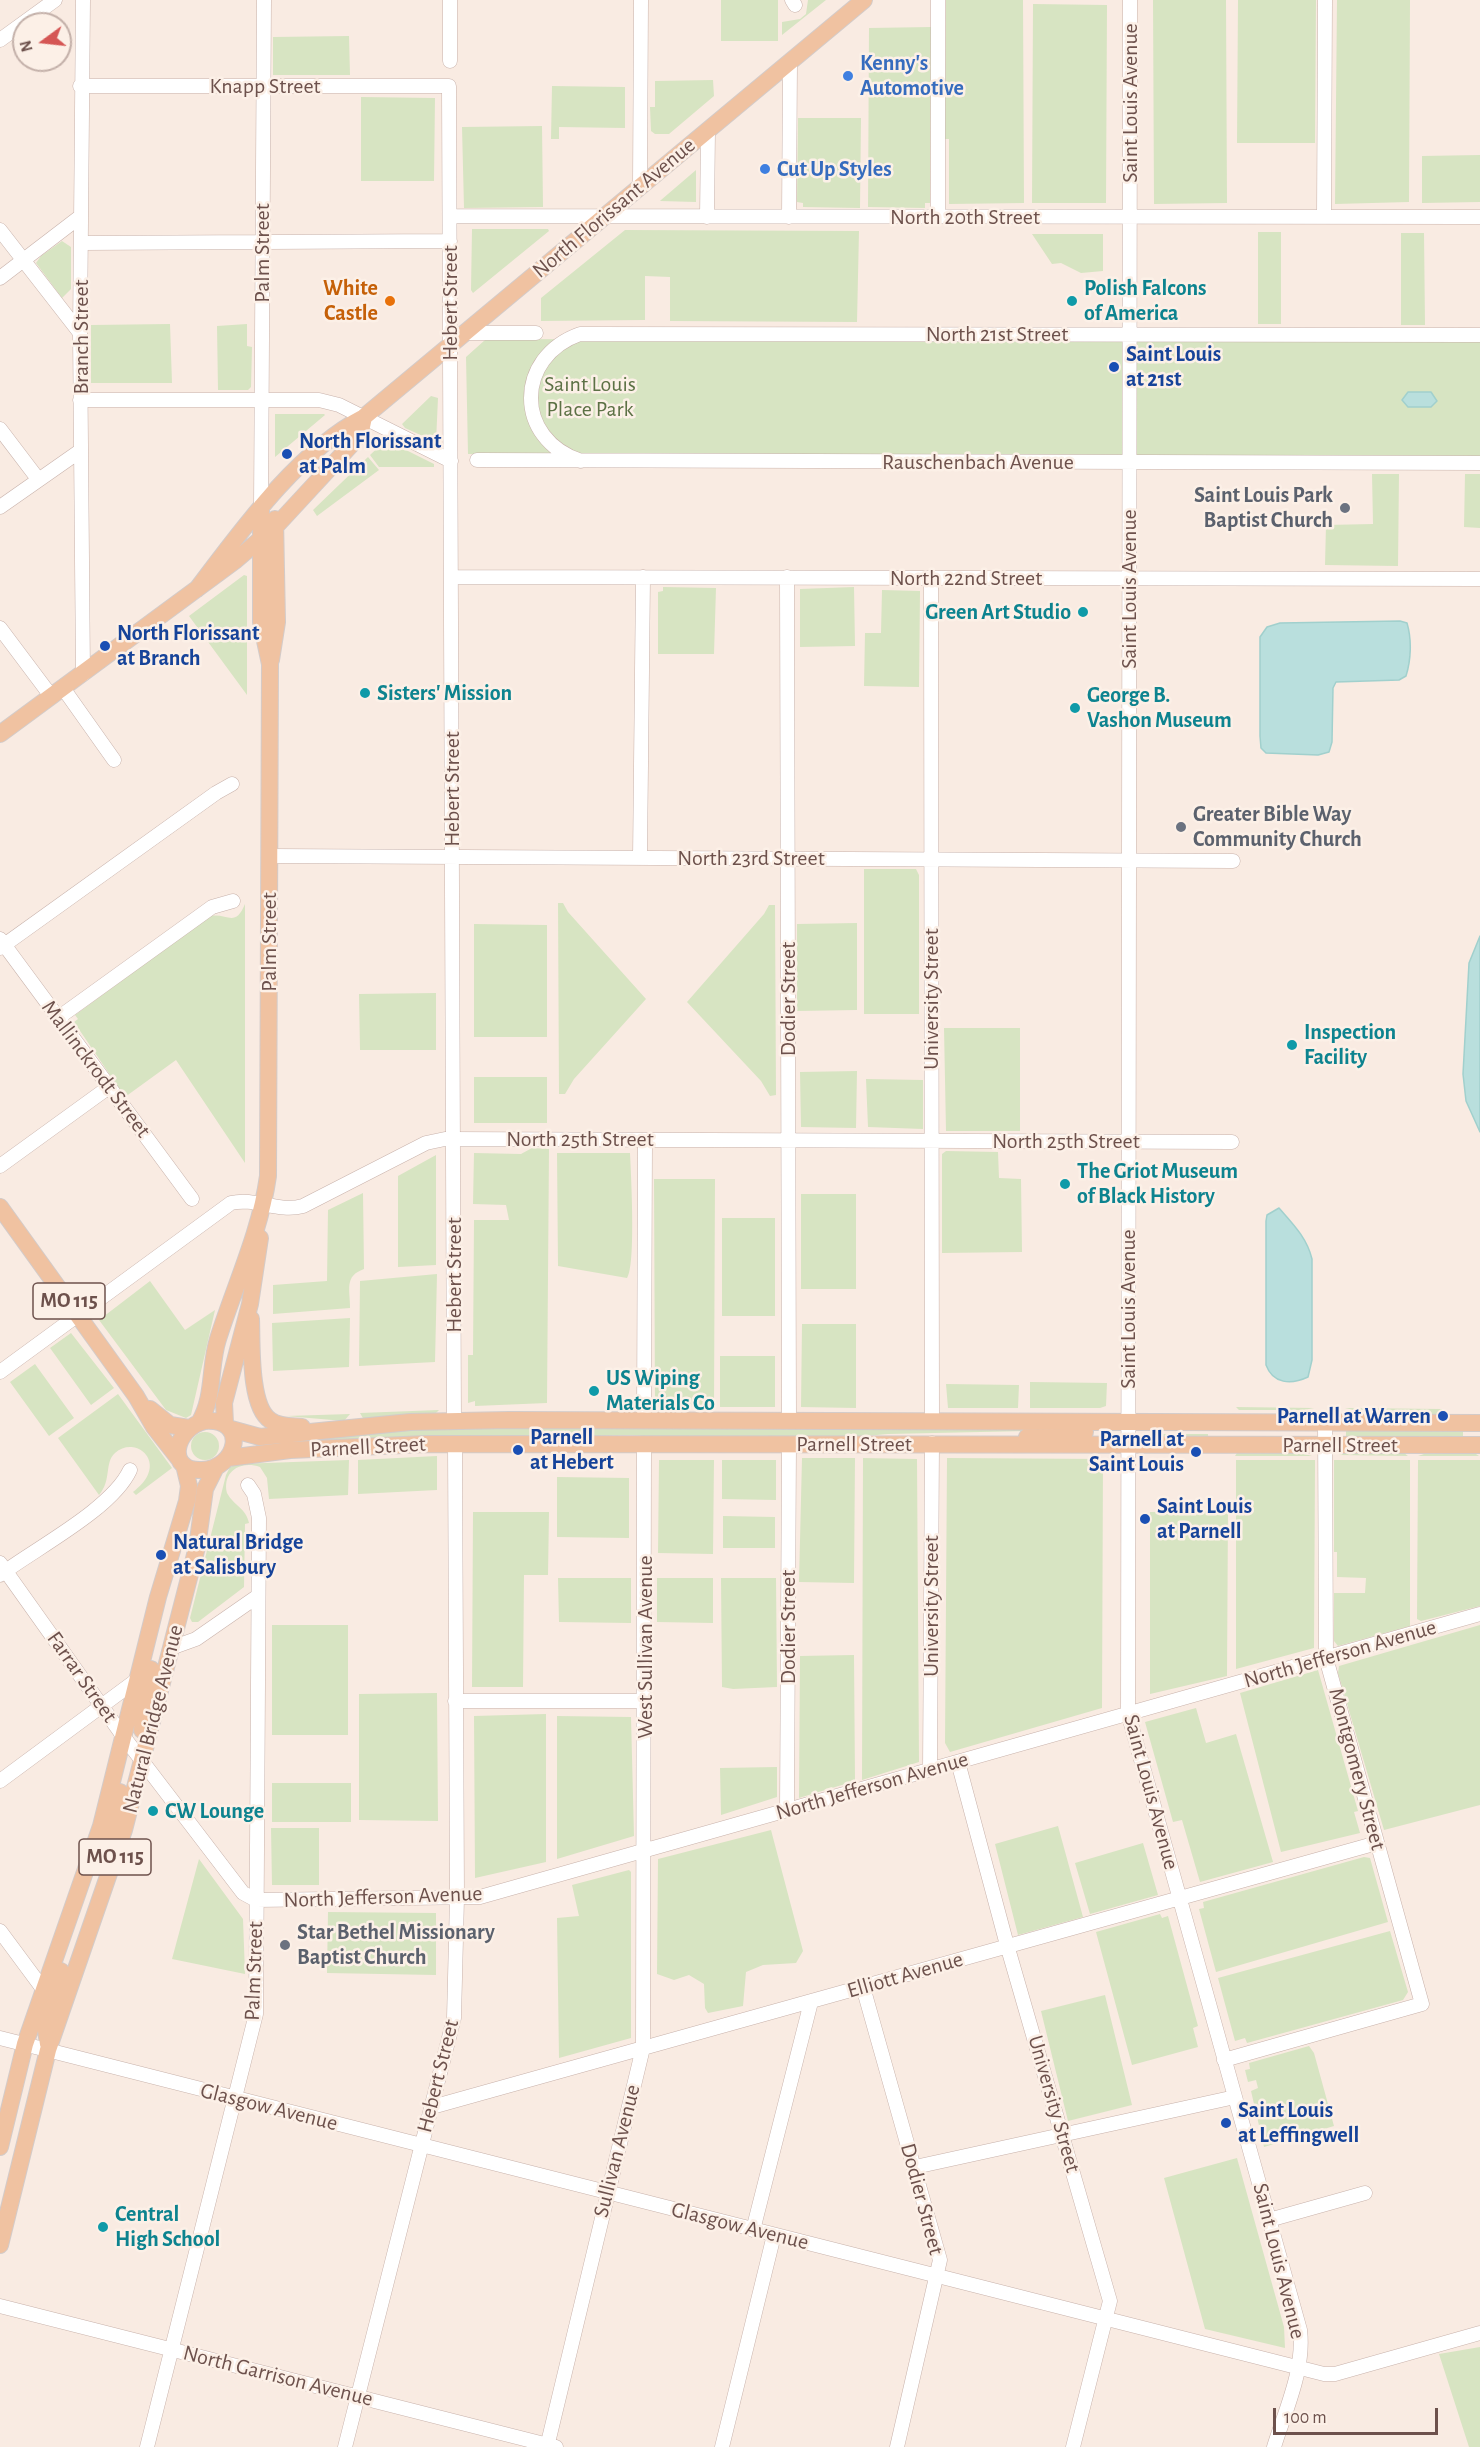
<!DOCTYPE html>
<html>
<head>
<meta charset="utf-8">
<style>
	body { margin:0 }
	#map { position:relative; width:1480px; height:2447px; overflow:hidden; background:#f9ebe2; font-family:"Alegreya Sans",sans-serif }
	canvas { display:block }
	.north { position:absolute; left:12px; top:12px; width:60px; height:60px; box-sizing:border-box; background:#fcf0e7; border:2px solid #c3b0a9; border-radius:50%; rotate:255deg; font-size:16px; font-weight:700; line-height:24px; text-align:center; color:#6d514c }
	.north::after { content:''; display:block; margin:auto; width:21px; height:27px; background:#d55654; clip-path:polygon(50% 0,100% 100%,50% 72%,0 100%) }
	.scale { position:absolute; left:1273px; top:2408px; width:165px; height:27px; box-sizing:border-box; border:3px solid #6d514c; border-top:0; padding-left:8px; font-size:18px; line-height:21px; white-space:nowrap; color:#6d514c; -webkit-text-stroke:4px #fcf0e7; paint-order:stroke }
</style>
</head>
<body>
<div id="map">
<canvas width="1480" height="2447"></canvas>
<div class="north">N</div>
<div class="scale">100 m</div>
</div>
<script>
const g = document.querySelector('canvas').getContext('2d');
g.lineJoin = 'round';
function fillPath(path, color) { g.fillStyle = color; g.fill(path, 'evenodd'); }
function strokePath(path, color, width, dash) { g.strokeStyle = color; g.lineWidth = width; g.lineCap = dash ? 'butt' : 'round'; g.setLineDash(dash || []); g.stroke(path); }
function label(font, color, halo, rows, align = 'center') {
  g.font = font + ' "Alegreya Sans",sans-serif'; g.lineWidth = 5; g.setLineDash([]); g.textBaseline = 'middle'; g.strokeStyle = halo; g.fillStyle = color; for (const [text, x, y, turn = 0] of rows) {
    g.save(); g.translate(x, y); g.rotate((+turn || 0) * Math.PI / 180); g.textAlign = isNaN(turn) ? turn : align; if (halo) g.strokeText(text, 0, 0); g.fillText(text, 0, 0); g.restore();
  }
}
const green = new Path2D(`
	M721,0H778V41H721Z
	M808,0H826L782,35V22L800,19L806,14Z
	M946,0H1023L1024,203L949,204V139H945Z
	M1153,0H1226L1227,203L1154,204Z
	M1238,0H1316L1315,143H1237Z
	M1337,0H1410L1409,202L1335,204Z
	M1033,4L1107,5L1106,203H1032Z
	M931,27L930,203H925V208L868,207L869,28Z
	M349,36L350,75H273V37Z
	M713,80L714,96L669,134H655L651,131L650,107H655V81Z
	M552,86L625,87V128L559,127V139H551Z
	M361,97L435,98L434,181H361Z
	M798,118H861L860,208L803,207V203L797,202Z
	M542,126L543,207L464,208L462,127Z
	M1480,155V202L1422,203V156Z
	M696,170V202L660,201L661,200Z
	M472,229H548L549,231L473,293L471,290Z
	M625,230L859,231L857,322L670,321V277L645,276V320L541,321V298Z
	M1258,232H1281V324H1258Z
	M1401,233H1424L1425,325H1401Z
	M1032,234H1103V271L1081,273L1061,263L1052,264Z
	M62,241L71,247V289L62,298L36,263L41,256Z
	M170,324L172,383H91V325Z
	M247,324V346L252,347L251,387L248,390H218L217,326Z
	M491,339L1480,342V457L468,454L466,357L485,340Z
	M431,396L438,398L436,442L405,428L402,424Z
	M275,414H324L325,415L275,457Z
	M386,440L434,464V467H379L370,455Z
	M368,457L379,470L317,516L313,510Z
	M1372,474H1399L1398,566L1325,565L1326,525L1373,524Z
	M1465,474H1480V528L1464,527Z
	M244,575L247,576V695L189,616Z
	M663,587L716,588L714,654H658V592L663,591Z
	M854,587L855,646L800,647V589Z
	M882,590L920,591L919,687L864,686L865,633H881Z
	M864,869H916L919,875V1014H864Z
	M558,903H563L568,912L646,999L574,1079L565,1094H559Z
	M245,904V1163L176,1060L125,1097L74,1022L78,1019L75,1015L210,916C228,913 235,928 245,904Z
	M769,905H775L776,1095L770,1096L761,1081L687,1002L764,914Z
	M857,923V1010L797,1011V924Z
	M474,924L547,925V1037H474Z
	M436,993V1050H360L359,994Z
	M944,1028H1020V1131H946Z
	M857,1071L856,1128L801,1127L800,1072Z
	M474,1077H547V1123H474Z
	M866,1079L923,1080V1129L868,1127Z
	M532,1148L549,1149L547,1403L475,1406V1401L468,1403V1355H473L474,1220H509L506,1205L473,1204L474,1153L521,1154Z
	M946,1151L998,1152L999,1178L1021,1179L1022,1252L942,1253V1154Z
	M557,1153H630C631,1174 636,1266 627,1278L558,1266Z
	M436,1155V1265L398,1267V1176Z
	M654,1179H715L714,1407H655Z
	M363,1193L364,1269C344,1276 350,1289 350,1308L273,1314V1285L327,1281L328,1210Z
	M801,1194H856V1289H801Z
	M722,1218H775V1316H722Z
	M437,1274L435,1362L359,1366L360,1281Z
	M150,1281L185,1330L215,1310L191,1415L186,1418L166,1410L99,1320Z
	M350,1318L349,1367L273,1371L272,1323Z
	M802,1324H856V1408L801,1407Z
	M71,1333L114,1388L91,1405L50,1348Z
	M720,1356H775V1407H720Z
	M35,1364L74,1418L49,1436L10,1382Z
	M1030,1382L1107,1383L1106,1406L1100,1408H1030Z
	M946,1384L1019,1385L1018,1408H948Z
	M118,1394L172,1468L136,1495L133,1492C171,1464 136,1434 115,1453C104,1463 112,1480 99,1495L58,1438Z
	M1236,1407L1314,1408L1304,1410H1239Z
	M1345,1408L1442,1409V1417L1354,1410Z
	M439,1410L435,1414L364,1420L360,1413Z
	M350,1414L344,1421L286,1416Z
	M438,1427H1027V1431L888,1434L831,1439L669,1438L632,1435L303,1444L278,1440Z
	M1346,1429H1463V1436H1346Z
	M191 1446a14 14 0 1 1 28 0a14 14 0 1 1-28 0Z
	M1161,1434H1208V1439L1161,1437Z
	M1237,1453H1301L1312,1456H1235Z
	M1345,1453H1404L1408,1456L1338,1455Z
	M1424,1454H1476L1479,1456H1418Z
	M437,1456V1490L358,1494V1460Z
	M802,1458H855L854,1583L799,1582Z
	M863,1458L917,1459L919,1762L862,1780Z
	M947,1458L1103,1459L1102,1708L950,1752L945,1743Z
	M349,1460L348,1495L269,1499L267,1478L260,1467C240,1460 222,1472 227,1493C234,1506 246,1508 249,1523L245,1524L244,1587L198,1622H192L190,1618L226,1475L230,1467L238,1464Z
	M659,1460H714L713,1554L658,1553Z
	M722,1460H776V1500L722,1499Z
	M1236,1460H1315V1467L1314,1648L1236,1669Z
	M1334,1460H1410V1626L1338,1646L1334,1641V1593H1365L1366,1578L1337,1577V1552H1334Z
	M1418,1460H1480V1606L1421,1621L1417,1619Z
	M557,1477L629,1478V1538L557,1537Z
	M1228,1511L1227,1676L1150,1694V1512Z
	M473,1512H549L548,1575H524L523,1687H472Z
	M723,1516L775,1517V1548H723Z
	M558,1578H631V1623L559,1622Z
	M657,1578H713V1623L657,1622Z
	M721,1578H776L777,1687L733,1689L722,1687Z
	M348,1625V1735H272V1625Z
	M1480,1625V1805L1384,1830L1338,1673L1339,1666Z
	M854,1655L855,1781L799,1798L800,1656Z
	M1318,1670L1358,1811L1354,1812L1360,1833L1281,1852L1240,1693Z
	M437,1693L438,1821L359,1820V1694Z
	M1196,1708L1206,1743L1236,1734L1273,1862L1200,1882L1182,1820L1173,1822L1145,1722Z
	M546,1714V1862L475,1878L474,1716Z
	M557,1716L631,1717L634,1836L557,1859Z
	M777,1767V1797L721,1815L720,1768Z
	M272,1783H351V1822H272Z
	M1058,1826L1083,1917L1018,1935L995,1844Z
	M271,1828H319V1885H272Z
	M771,1830L803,1951L796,1963L763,1965L746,1972L743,2006L708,2013L705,2008L704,1984L689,1975L674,1980L657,1974L658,1859Z
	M1143,1843L1158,1895L1090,1914L1075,1863Z
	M1364,1857L1370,1858L1388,1922L1216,1972L1199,1909L1204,1908L1203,1902Z
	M199,1859L243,1919L245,1974L172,1959Z
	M629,1870L631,1872V2038L559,2058L557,1918L579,1916L572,1885Z
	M328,1912L436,1913V1975L327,1973Z
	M1160,1914L1162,1918L1168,1916L1198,2026L1193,2028L1198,2047L1132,2065L1096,1932Z
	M1390,1931L1408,1992L1403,2000L1247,2043L1245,2038L1235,2041L1218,1978Z
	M1105,1995L1132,2105L1068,2121L1041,2011Z
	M1309,2046L1314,2053L1334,2126L1264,2147L1251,2091L1258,2088L1256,2080L1248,2082L1245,2070L1250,2069L1249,2063Z
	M1237,2158L1284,2327L1285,2348L1205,2329L1164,2178Z
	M1480,2347V2447H1469L1439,2354Z`);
const water = new Path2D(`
	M1408,392H1431L1437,401L1431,407H1408L1402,400Z
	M1400,621L1407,623C1412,640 1411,660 1406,676L1399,680L1336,682L1333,688L1332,742L1329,752L1318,755L1266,753L1261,748L1260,736V637L1267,627L1280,623Z
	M1480,936V1132L1466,1101L1463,1074L1469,963Z
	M1279,1208C1293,1224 1307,1238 1312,1259V1360L1308,1377C1291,1385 1273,1384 1266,1365V1221L1267,1215Z`);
const minor = new Path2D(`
	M450,0V61
	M792,0L795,5
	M938,0V217
	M1130,0L1128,1713L1300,2330C1305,2369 1285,2411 1274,2447
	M0,40L55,0
	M80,86H449L454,1420
	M640,186L641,0
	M450,216L1480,217
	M707,217L708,130
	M789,217L790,62
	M1324,217L1325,0
	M0,230L80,333
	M81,243L450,241
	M0,278L81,216
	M463,333H536
	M80,400H319L339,405L451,461
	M0,429L38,479
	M477,460L1480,463
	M581,461C514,439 515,357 580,334L1480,335
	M0,507L80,451
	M261,507L264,0
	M451,577L1480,579
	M787,577L789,1421
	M931,578L932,1421
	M0,628L51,696
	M83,674L80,333L83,0
	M63,688L114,760
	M270,856L1233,861
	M640,858L643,577
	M0,939L192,1199
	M0,948L216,793L232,784
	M58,1018L212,907L233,901
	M0,1166L109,1087
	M0,1372L231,1203C255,1197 278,1213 303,1206L426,1143L445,1139L1232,1142
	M644,1420L645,1140
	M0,1563L123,1736L243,1893L256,1900L480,1897L1480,1614
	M0,1575C36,1548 112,1509 130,1470
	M171,1648L196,1639L258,1596
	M455,1701H645
	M958,1762L1007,1945L1110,2301L1073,2447
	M930,1770L932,1443
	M0,1781L138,1679
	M787,1810L789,1444
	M0,1931L43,1989
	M863,1987L940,2260L897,2447
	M0,2038L1324,2374H1335L1480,2333
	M1224,2060L1422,2004L1326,1658L1325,1422
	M432,2107L1377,1843
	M915,2167L1235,2097
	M1269,2220L1365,2193
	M753,2230L811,2002
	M0,2306L556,2447
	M147,2447L256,2014L259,1518L254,1494L248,1485
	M345,2447L454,2018L457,1898L455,1443
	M547,2447L643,2048L644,1444
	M722,2447L774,2235`);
const major = new Path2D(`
	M197,589C241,531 298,451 364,417L864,0
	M271,660L277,622L275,519
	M0,734L236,560L277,525L351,445L361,431L364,417
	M0,1207L136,1396L154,1427L179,1459
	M251,1319C252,1342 249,1406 270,1420C279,1427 291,1426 302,1427
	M150,1409L170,1425L189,1428
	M205,1421C249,1418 238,1469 202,1470C165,1472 174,1428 205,1421Z
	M199,1423C215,1396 209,1367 218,1339C235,1285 260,1233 268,1176L270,664L261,622V507
	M225,1423L224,1403L250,1304L260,1238
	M231,1429L260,1437L410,1422L509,1420L1480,1423
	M1027,1437L1085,1432
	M228,1458L290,1450L426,1444L1480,1445
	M142,1730L144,1703L151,1669
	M109,1846L120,1792
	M48,2044L45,2023L61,1971
	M0,2147L25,2044L101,1826L158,1597L187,1501L189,1486L184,1465
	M0,2245L48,2050L124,1830L197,1547L205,1489L216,1467`);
const markers = [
	[848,76,6,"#3f7fe0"],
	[765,169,6,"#3f7fe0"],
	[390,301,6,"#e8710a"],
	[1072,301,6,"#0f9aa8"],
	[1114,367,6,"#1a4fb4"],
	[287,454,6,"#1a4fb4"],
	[1345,508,6,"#6b7280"],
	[1083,612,6,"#0f9aa8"],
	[105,646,6,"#1a4fb4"],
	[365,693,6,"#0f9aa8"],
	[1075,708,6,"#0f9aa8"],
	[1181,827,6,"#6b7280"],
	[1292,1045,6,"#0f9aa8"],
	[1065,1184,6,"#0f9aa8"],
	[594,1391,6,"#0f9aa8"],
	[1443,1416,6,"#1a4fb4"],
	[518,1450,6,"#1a4fb4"],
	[1196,1452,6,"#1a4fb4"],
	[1145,1519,6,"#1a4fb4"],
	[161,1555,6,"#1a4fb4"],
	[153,1811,6,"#0f9aa8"],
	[285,1945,6,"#6b7280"],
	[1226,2123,6,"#1a4fb4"],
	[103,2227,6,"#0f9aa8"]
];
const shields = [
	[69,1301,72],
	[115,1857,72]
];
const shieldNames = [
	["MO 115",69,1301],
	["MO 115",115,1857]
];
const shopNames = [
	["Kenny's",860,63],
	["Automotive",860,88],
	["Cut Up Styles",777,169]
];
const streetNames = [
	["Knapp Street",265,86],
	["Saint Louis Avenue",1130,103,-90],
	["North Florissant Avenue",614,208,-40],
	["North 20th Street",965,217],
	["Palm Street",262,253,-90],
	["Hebert Street",450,303,-90],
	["North 21st Street",997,334],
	["Branch Street",81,337,-90],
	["Rauschenbach Avenue",978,462],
	["North 22nd Street",966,578],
	["Saint Louis Avenue",1129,589,-90],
	["Hebert Street",452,789,-90],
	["North 23rd Street",751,858],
	["Palm Street",269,942,-90],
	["Dodier Street",788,999,-90],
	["University Street",931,999,-90],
	["Mallinckrodt Street",96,1069,53],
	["North 25th Street",580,1139],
	["North 25th Street",1066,1141],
	["Hebert Street",454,1275,-90],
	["Saint Louis Avenue",1128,1309,-90],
	["Parnell Street",854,1444],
	["Parnell Street",1340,1445],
	["Parnell Street",368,1447,-3],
	["University Street",931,1606,-90],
	["Dodier Street",788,1627,-90],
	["West Sullivan Avenue",645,1647,-90],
	["North Jefferson Avenue",1340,1654,-16],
	["Farrar Street",82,1677,55],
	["Natural Bridge Avenue",153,1719,-76],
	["Montgomery Street",1357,1769,75],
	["North Jefferson Avenue",872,1786,-16],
	["Saint Louis Avenue",1151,1792,75],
	["North Jefferson Avenue",383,1897,-2],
	["Palm Street",254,1971,-88],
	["Elliott Avenue",905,1975,-16],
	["Hebert Street",438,2076,-76],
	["University Street",1054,2104,74],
	["Glasgow Avenue",269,2107,14],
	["Sullivan Avenue",617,2151,-76],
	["Dodier Street",922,2199,75],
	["Glasgow Avenue",740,2226,14],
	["Saint Louis Avenue",1279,2261,76],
	["North Garrison Avenue",278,2376,14]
];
const foodNames = [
	["White",378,288],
	["Castle",378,313]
];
const cultureNames = [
	["Polish Falcons",1084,288],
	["of America",1084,313],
	["Green Art Studio",1071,612,"right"],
	["Sisters' Mission",377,693],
	["George B.",1087,695],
	["Vashon Museum",1087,720],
	["Inspection",1304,1032],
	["Facility",1304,1057],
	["The Griot Museum",1077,1171],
	["of Black History",1077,1196],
	["US Wiping",606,1378],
	["Materials Co",606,1403],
	["CW Lounge",165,1811],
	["Central",115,2214],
	["High School",115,2239]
];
const transitNames = [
	["Saint Louis",1126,354],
	["at 21st",1126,379],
	["North Florissant",299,441],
	["at Palm",299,466],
	["North Florissant",117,633],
	["at Branch",117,658],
	["Parnell at Warren",1431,1416,"right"],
	["Parnell",530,1437],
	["at Hebert",530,1462],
	["Parnell at",1184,1439,"right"],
	["Saint Louis",1184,1464,"right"],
	["Saint Louis",1157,1506],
	["at Parnell",1157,1531],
	["Natural Bridge",173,1542],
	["at Salisbury",173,1567],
	["Saint Louis",1238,2110],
	["at Leffingwell",1238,2135]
];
const parkNames = [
	["Saint Louis",590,384],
	["Place Park",590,409]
];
const worshipNames = [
	["Saint Louis Park",1333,495,"right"],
	["Baptist Church",1333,520,"right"],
	["Greater Bible Way",1193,814],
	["Community Church",1193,839],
	["Star Bethel Missionary",297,1932],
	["Baptist Church",297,1957]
];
fillPath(green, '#d7e4c2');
fillPath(water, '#b9dfdd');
strokePath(water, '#a1d0cd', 1.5);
strokePath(minor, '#c8b2ab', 15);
strokePath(major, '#d3cbc9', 18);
strokePath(minor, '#fff', 14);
strokePath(major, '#f0c2a1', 16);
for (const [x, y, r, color] of markers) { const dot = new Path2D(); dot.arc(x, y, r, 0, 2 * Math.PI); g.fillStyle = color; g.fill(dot); strokePath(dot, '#fcf0e7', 2); }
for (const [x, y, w] of shields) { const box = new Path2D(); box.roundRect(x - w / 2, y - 18, w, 36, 4.5); g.fillStyle = '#fcf0e7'; g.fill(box); strokePath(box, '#6d514c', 1.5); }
label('bold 21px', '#6d514c', null, shieldNames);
label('bold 22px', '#366cbe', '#fcf0e7', shopNames, 'left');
label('22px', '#6d514c', '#fcf0e7', streetNames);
label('bold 22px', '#c56008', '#fcf0e7', foodNames, 'right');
label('bold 22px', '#0d838f', '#fcf0e7', cultureNames, 'left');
label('bold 22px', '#164399', '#fcf0e7', transitNames, 'left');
label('22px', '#5c7145', '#fcf0e7', parkNames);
label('bold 22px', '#5b616d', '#fcf0e7', worshipNames, 'left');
</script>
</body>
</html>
